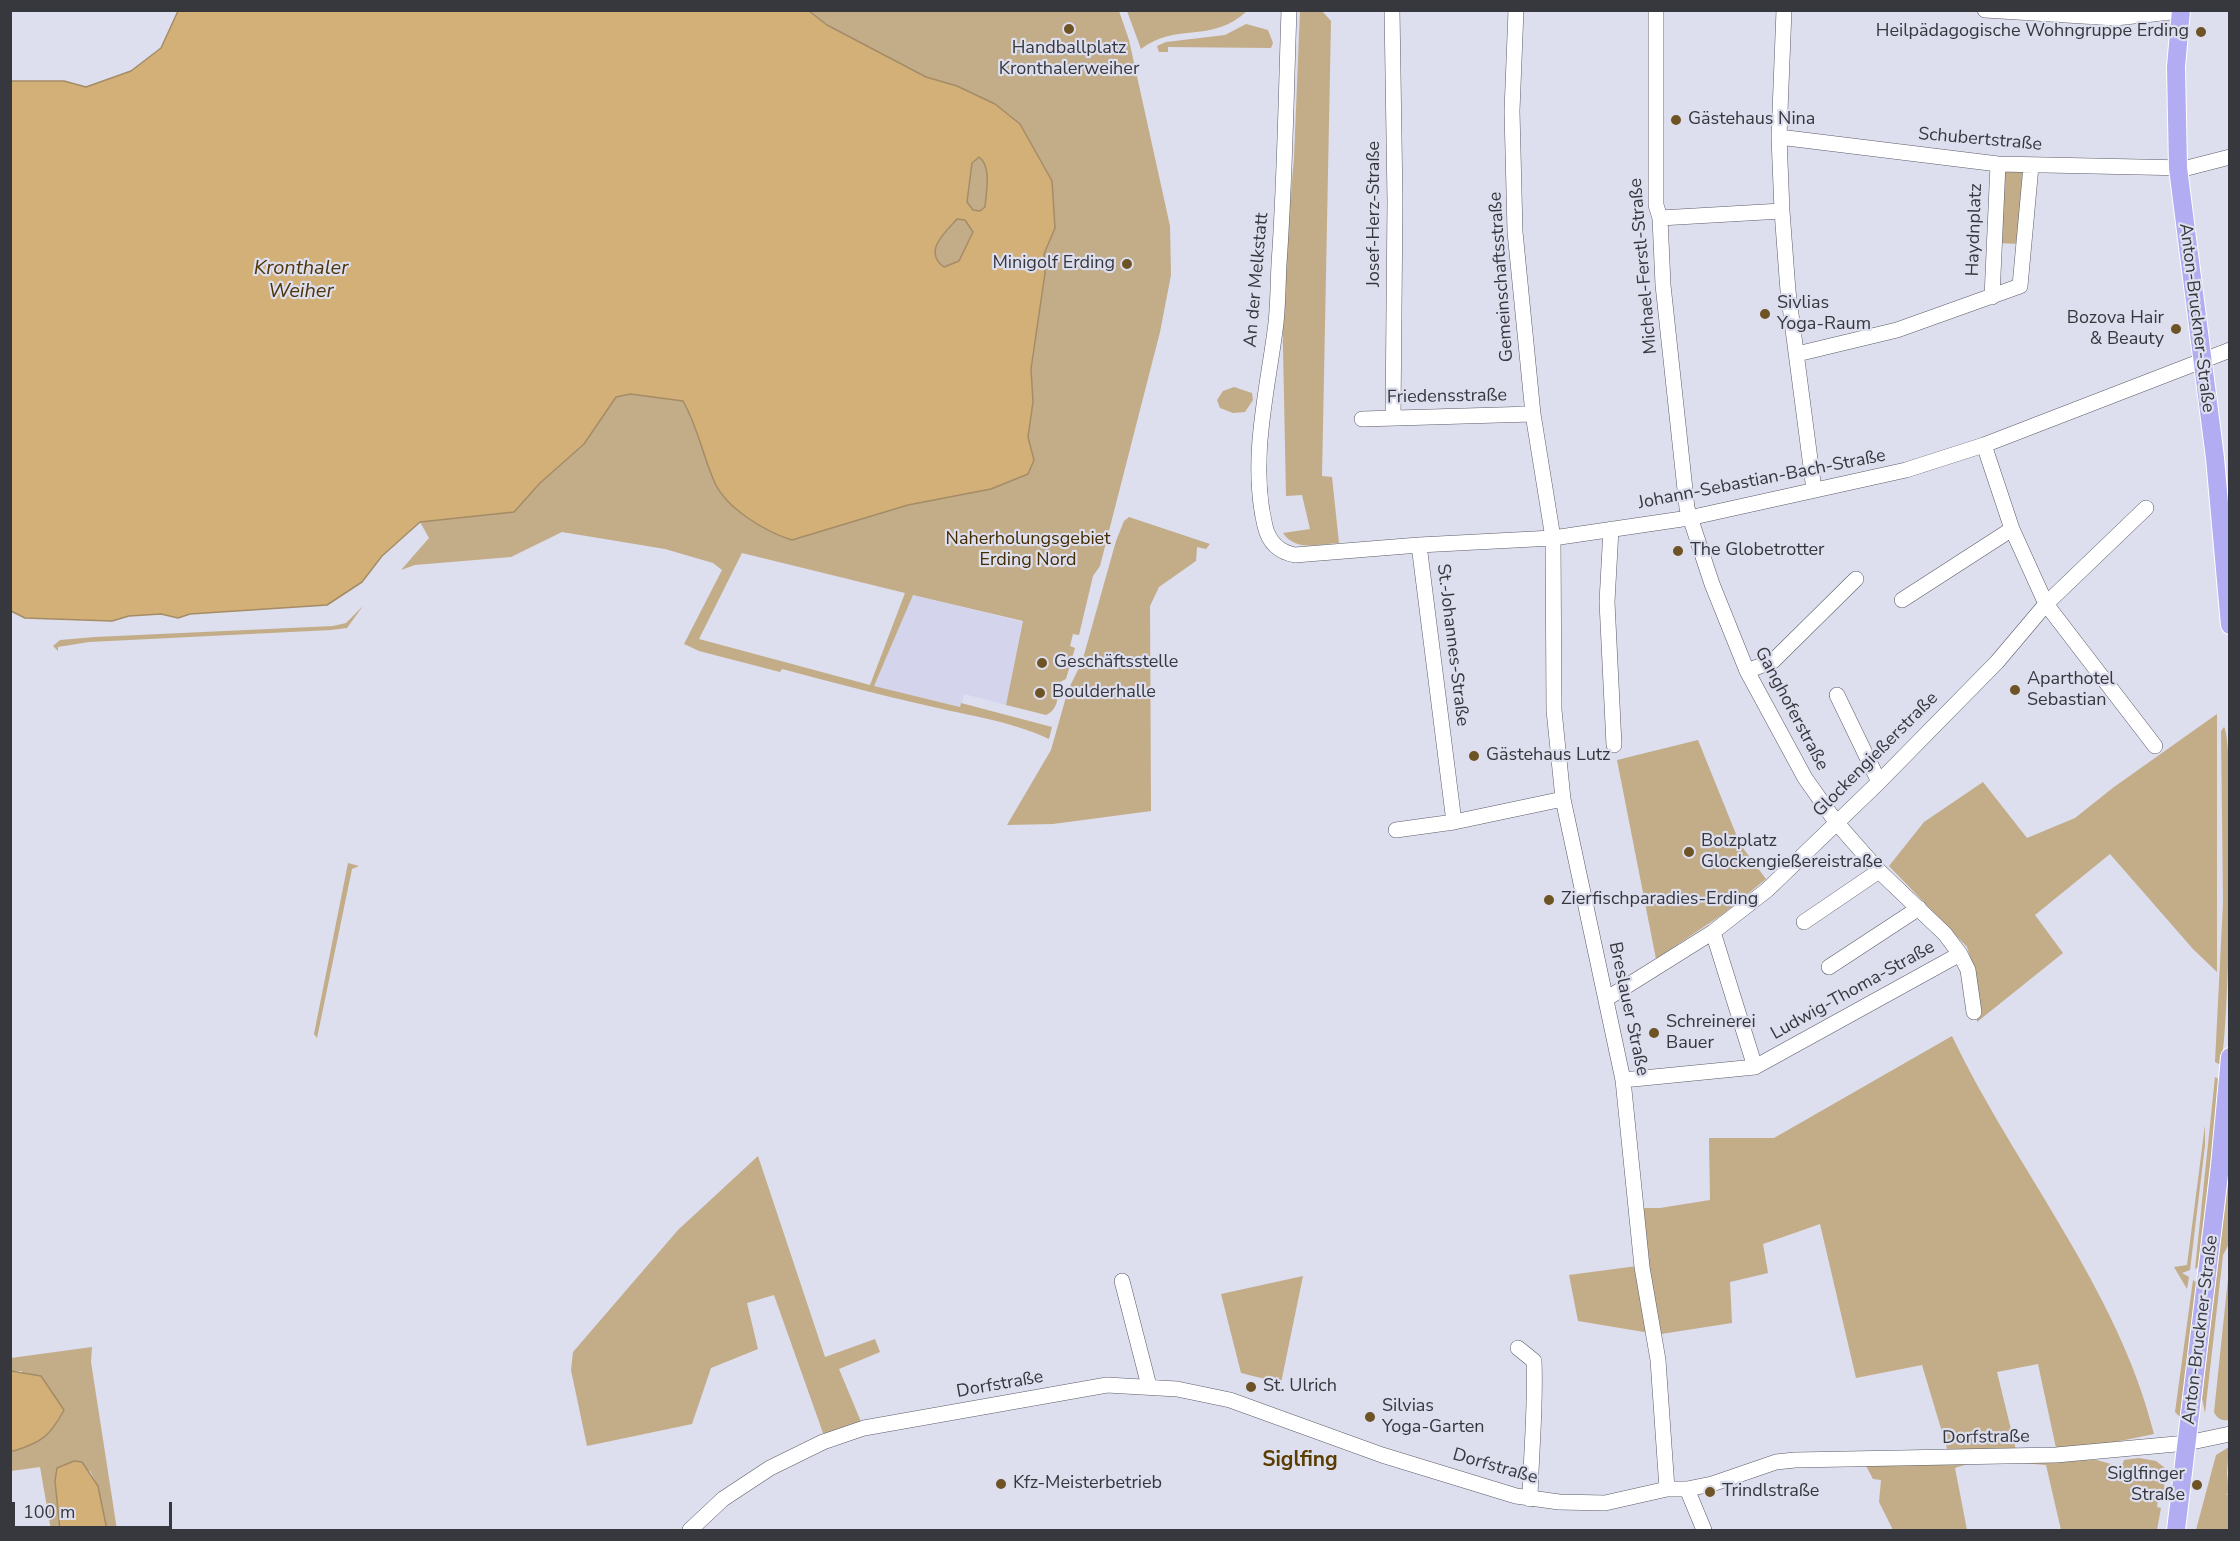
<!DOCTYPE html>
<html>
<head>
<meta charset="utf-8">
<style>
	body { margin:0 }
	#map { position:relative; width:2240px; height:1541px; overflow:hidden; background:#dddeee; font-family:"Nunito Sans",sans-serif }
	canvas { display:block }
	.frame { position:absolute; inset:0; border:12px solid #37383e; pointer-events:none }
	.scale { position:absolute; left:12px; top:1502px; width:160px; height:27px; box-sizing:border-box; border:3px solid #37383e; border-top:0; padding-left:8px; font-size:18px; line-height:21px; white-space:nowrap; color:#37383e; -webkit-text-stroke:4px #dddeee; paint-order:stroke }
</style>
</head>
<body>
<div id="map">
<canvas width="2240" height="1541"></canvas>
<div class="frame"></div>
<div class="scale">100 m</div>
</div>
<script>
const g = document.querySelector('canvas').getContext('2d');
g.lineJoin = 'round';
function fillPath(path, color) { g.fillStyle = color; g.fill(path, 'evenodd'); }
function strokePath(path, color, width, dash) { g.strokeStyle = color; g.lineWidth = width; g.lineCap = dash ? 'butt' : 'round'; g.setLineDash(dash || []); g.stroke(path); }
function label(font, color, halo, rows, align = 'center') {
  g.font = font + ' "Nunito Sans",sans-serif'; g.lineWidth = 4.5; g.setLineDash([]); g.textBaseline = 'middle'; g.strokeStyle = halo; g.fillStyle = color; for (const [text, x, y, turn = 0] of rows) {
    g.save(); g.translate(x, y); g.rotate((+turn || 0) * Math.PI / 180); g.textAlign = isNaN(turn) ? turn : align; if (halo) g.strokeText(text, 0, 0); g.fillText(text, 0, 0); g.restore();
  }
}
const built = new Path2D(`
	M913,595L1023,622L1006,705L964,694L961,707L873,686Z`);
const green = new Path2D(`
	M809,11H1119L1129,40L1170,226L1171,275L1160,332L1100,566L1093,576L1079,635L1073,634L1070,646L1075,648L1066,679L1060,682C1057,694 1060,709 1046,715L1006,705L1023,621L913,595L874,686L960,707L961,703L1052,727L1049,739C1011,721 970,716 929,706C880,695 831,682 782,669L780,672L699,651L684,644L722,570L713,563L665,549L562,532L511,557L415,565L401,570L429,538L420,522L514,511L540,483L584,444L616,397L630,394L683,401L696,423L709,467L908,505L991,489L1028,474L1034,460L1028,437L1033,402L1031,369L1045,273L1044,254L1050,241L1054,206L1051,194L1052,181L1020,124L957,86L926,77L827,25ZM742,553L905,593L870,685L699,639Z
	M1127,11V10L1247,11C1212,44 1176,22 1141,49Z
	M1300,11H1322L1331,21L1322,476L1332,477L1339,543C1319,544 1296,552 1283,533L1310,529L1302,495L1286,496L1282,298L1294,158Z
	M1246,24L1268,30L1273,43L1271,48L1168,47V52H1159L1157,46L1166,42L1225,35Z
	M979,157C992,166 986,193 985,207L980,211L973,210L967,202L972,163Z
	M2004,169L2025,172L2020,244L1998,243Z
	M957,219L965,220L973,232L959,261L944,267C923,252 945,234 957,219Z
	M1234,387L1252,393L1253,400L1245,412L1233,413L1220,408L1217,400L1223,391Z
	M1129,517L1210,544L1206,549L1197,547L1196,561L1159,587L1150,606L1151,811L1053,824L1007,825L1051,750L1068,690L1082,662L1116,541L1124,521Z
	M363,606L347,628L331,630L89,642L58,647V651L53,646L60,640L95,637L333,626L346,623Z
	M2217,714V972L2193,949L2110,854L2035,915L2063,953L1977,1022V979L1967,947L1889,866L1924,822L1983,782L2027,838L2075,818L2114,787Z
	M2224,727C2235,740 2230,1035 2221,1065L2215,1062L2223,903L2221,731Z
	M1698,740L1740,844L1766,879L1723,914L1656,959L1617,760Z
	M348,863L359,866L352,869L317,1038L314,1034Z
	M1952,1036C2015,1168 2119,1291 2154,1434L2115,1442L2056,1448L2038,1364L1997,1372L2016,1450L1948,1452L1922,1365L1856,1378L1820,1224L1763,1244L1768,1273L1730,1282L1732,1323L1661,1334L1649,1277L1642,1208H1660L1710,1200L1709,1138H1774Z
	M2215,1077L2221,1080L2200,1266L2195,1269Z
	M2205,1125V1145L2190,1270L2182,1273L2189,1277L2187,1289L2174,1267L2187,1265Z
	M758,1156L825,1357L875,1339L880,1352L839,1369L862,1424L826,1435L823,1433L774,1295L747,1303L758,1349L711,1368L692,1424L587,1446L571,1370L573,1352L678,1230Z
	M2229,1165V1244L2223,1255L2205,1413L2202,1398Z
	M1637,1266L1650,1333L1578,1321L1569,1275Z
	M2229,1269L2230,1420C2222,1421 2217,1419 2214,1412Z
	M1303,1276L1281,1383L1241,1373L1221,1294Z
	M2193,1280L2197,1283L2180,1417L2175,1412Z
	M92,1347L91,1362L117,1530H107L98,1486L90,1471L55,1481L60,1530H51L40,1467L11,1471V1451H14L22,1371H11V1358Z
	M2229,1447L2227,1473L2229,1493L2225,1495L2229,1494V1530H2196L2216,1455Z
	M2139,1458L2156,1461L2165,1468L2164,1493H2159L2157,1507L2161,1508L2157,1530H2061L2046,1465C2018,1463 1980,1458 1955,1468L1967,1530H1893L1879,1502L1881,1480L1873,1479L1865,1464L2097,1460L2111,1464L2113,1471H2120L2124,1460Z`);
const water = new Path2D(`
	M178,11H809L827,25L926,77L957,86L995,104L1020,124L1052,181L1055,228L1044,254L1045,273L1031,369L1033,402L1028,437L1034,460L1028,474L991,489L908,505L792,540C766,532 727,509 715,483C702,455 699,429 683,401L630,394L616,397L584,444L540,483L514,512L420,522L382,556L362,582L327,605L190,614L178,618L161,614L129,616L112,621L25,618L11,611V81H64L86,87L131,71L161,48ZM979,157C992,166 986,193 985,207L980,211L973,210L967,202L972,163ZM957,219L965,220L973,232L959,261L944,267C923,252 944,233 957,219Z
	M11,1371L41,1376L64,1410C50,1436 42,1442 14,1451H10Z
	M74,1461L82,1462L98,1486L107,1530H60L55,1481L57,1468Z`);
const minor = new Path2D(`
	M1289,10C1286,95 1285,180 1279,264C1278,284 1278,304 1276,323C1268,389 1249,459 1265,526C1269,543 1279,552 1295,555L1419,545L1553,538L1689,518L1906,470L1984,445L2230,350
	M1392,10L1395,201L1393,418
	M1516,10L1512,111L1515,232L1533,414L1553,538L1554,710L1563,799L1623,1080L1642,1267L1658,1360L1667,1489
	M1656,10V205L1660,218L1663,285L1687,508L1712,584L1747,671L1805,778L1836,822L1879,871L1945,934L1960,954L1968,970L1974,1012
	M1784,10L1779,137L1782,211L1788,291L1814,490
	M1985,10L2115,18L2181,11
	M1779,137L1998,164L2187,168L2230,157
	M1660,218L1782,211
	M1992,297L1998,164
	M1797,354L1897,330L2020,286L2031,166
	M1362,419L1533,414
	M1984,445L2012,529L2046,604L2155,746
	M1611,529L1607,602L1614,745
	M1419,545L1454,822
	M1902,600L2012,529
	M1747,671L1773,661L1856,579
	M1837,695L1879,782
	M1396,830L1454,822L1563,799
	M1804,922L1879,871
	M1713,932L1755,1067
	M1829,967L1919,908
	M1606,999L1713,932L1767,890L1879,782L1997,662L2046,604L2146,508
	M1623,1080L1755,1067L1960,954
	M1122,1281L1149,1386
	M1518,1348L1534,1361C1536,1406 1531,1453 1530,1499
	M1687,1489L1704,1530
	M690,1530L723,1499L770,1468L823,1442L864,1428L1107,1385L1177,1389L1230,1400L1382,1455L1516,1496L1559,1502L1605,1503L1667,1489H1687L1712,1484L1776,1462L1795,1460L2056,1455L2187,1443L2230,1434`);
const major = new Path2D(`
	M2181,10L2176,67L2178,168L2215,458L2230,625
	M2176,1530L2220,1166L2230,1057`);
const markers = [
	[1069,29,6,"#6e5325"],
	[2201,32,6,"#6e5325"],
	[1676,120,6,"#6e5325"],
	[1127,264,6,"#6e5325"],
	[1765,314,6,"#6e5325"],
	[2176,329,6,"#6e5325"],
	[1678,551,6,"#6e5325"],
	[1042,663,6,"#6e5325"],
	[2015,690,6,"#6e5325"],
	[1040,693,6,"#6e5325"],
	[1474,756,6,"#6e5325"],
	[1689,852,6,"#6e5325"],
	[1549,900,6,"#6e5325"],
	[1654,1033,6,"#6e5325"],
	[1251,1387,6,"#6e5325"],
	[1370,1417,6,"#6e5325"],
	[1001,1484,6,"#6e5325"],
	[2197,1485,6,"#6e5325"],
	[1710,1492,6,"#6e5325"]
];
const poiNames = [
	["Heilpädagogische Wohngruppe Erding",2189,32,"right"],
	["Handballplatz",1069,49,"center"],
	["Kronthalerweiher",1069,70,"center"],
	["Gästehaus Nina",1688,120],
	["Minigolf Erding",1115,264,"right"],
	["Sivlias",1777,304],
	["Yoga-Raum",1777,325],
	["Bozova Hair",2164,319,"right"],
	["& Beauty",2164,340,"right"],
	["The Globetrotter",1690,551],
	["Geschäftsstelle",1054,663],
	["Aparthotel",2027,680],
	["Sebastian",2027,701],
	["Boulderhalle",1052,693],
	["Gästehaus Lutz",1486,756],
	["Bolzplatz",1701,842],
	["Glockengießereistraße",1701,863],
	["Zierfischparadies-Erding",1561,900],
	["Schreinerei",1666,1023],
	["Bauer",1666,1044],
	["St. Ulrich",1263,1387],
	["Silvias",1382,1407],
	["Yoga-Garten",1382,1428],
	["Siglfinger",2185,1475,"right"],
	["Straße",2185,1496,"right"],
	["Kfz-Meisterbetrieb",1013,1484],
	["Trindlstraße",1722,1492]
];
const streetNames = [
	["Schubertstraße",1980,140,5],
	["Josef-Herz-Straße",1375,214,-90],
	["Haydnplatz",1975,230,-88],
	["Michael-Ferstl-Straße",1644,266,-95],
	["Gemeinschaftsstraße",1502,277,-94],
	["An der Melkstatt",1257,280,-85],
	["Anton-Bruckner-Straße",2196,318,83],
	["Friedensstraße",1447,397,-1],
	["Johann-Sebastian-Bach-Straße",1762,480,-11],
	["St.-Johannes-Straße",1452,645,83],
	["Ganghoferstraße",1791,709,62],
	["Glockengießerstraße",1876,755,-45],
	["Ludwig-Thoma-Straße",1853,991,-29],
	["Breslauer Straße",1628,1009,78],
	["Anton-Bruckner-Straße",2201,1330,-83],
	["Dorfstraße",1000,1385,-10],
	["Dorfstraße",1986,1438,-1],
	["Dorfstraße",1495,1467,16]
];
const parkNames = [
	["Naherholungsgebiet",1028,540],
	["Erding Nord",1028,561]
];
const waterNames = [
	["Kronthaler",301,269],
	["Weiher",301,292]
];
const quarterNames = [
	["Siglfing",1300,1461]
];
fillPath(built, '#d4d5ed');
fillPath(green, '#c3ac88');
fillPath(water, '#d3b078');
strokePath(water, '#a48c67', 1.5);
strokePath(minor, '#5b5c6a', 16);
strokePath(major, '#fff', 20);
strokePath(minor, '#fff', 15);
strokePath(major, '#b2adf2', 18);
for (const [x, y, r, color] of markers) { const dot = new Path2D(); dot.arc(x, y, r, 0, 2 * Math.PI); g.fillStyle = color; g.fill(dot); strokePath(dot, '#dddeee', 2); }
label('18px', '#37383e', '#dddeee', poiNames, 'left');
label('18px', '#37383e', '#dddeee', streetNames);
label('18px', '#442c00', '#dddeee', parkNames);
label('italic 20px', '#4f3608', '#dddeee', waterNames);
label('bold 21px', '#5a3d00', '#dddeee', quarterNames);
</script>
</body>
</html>
